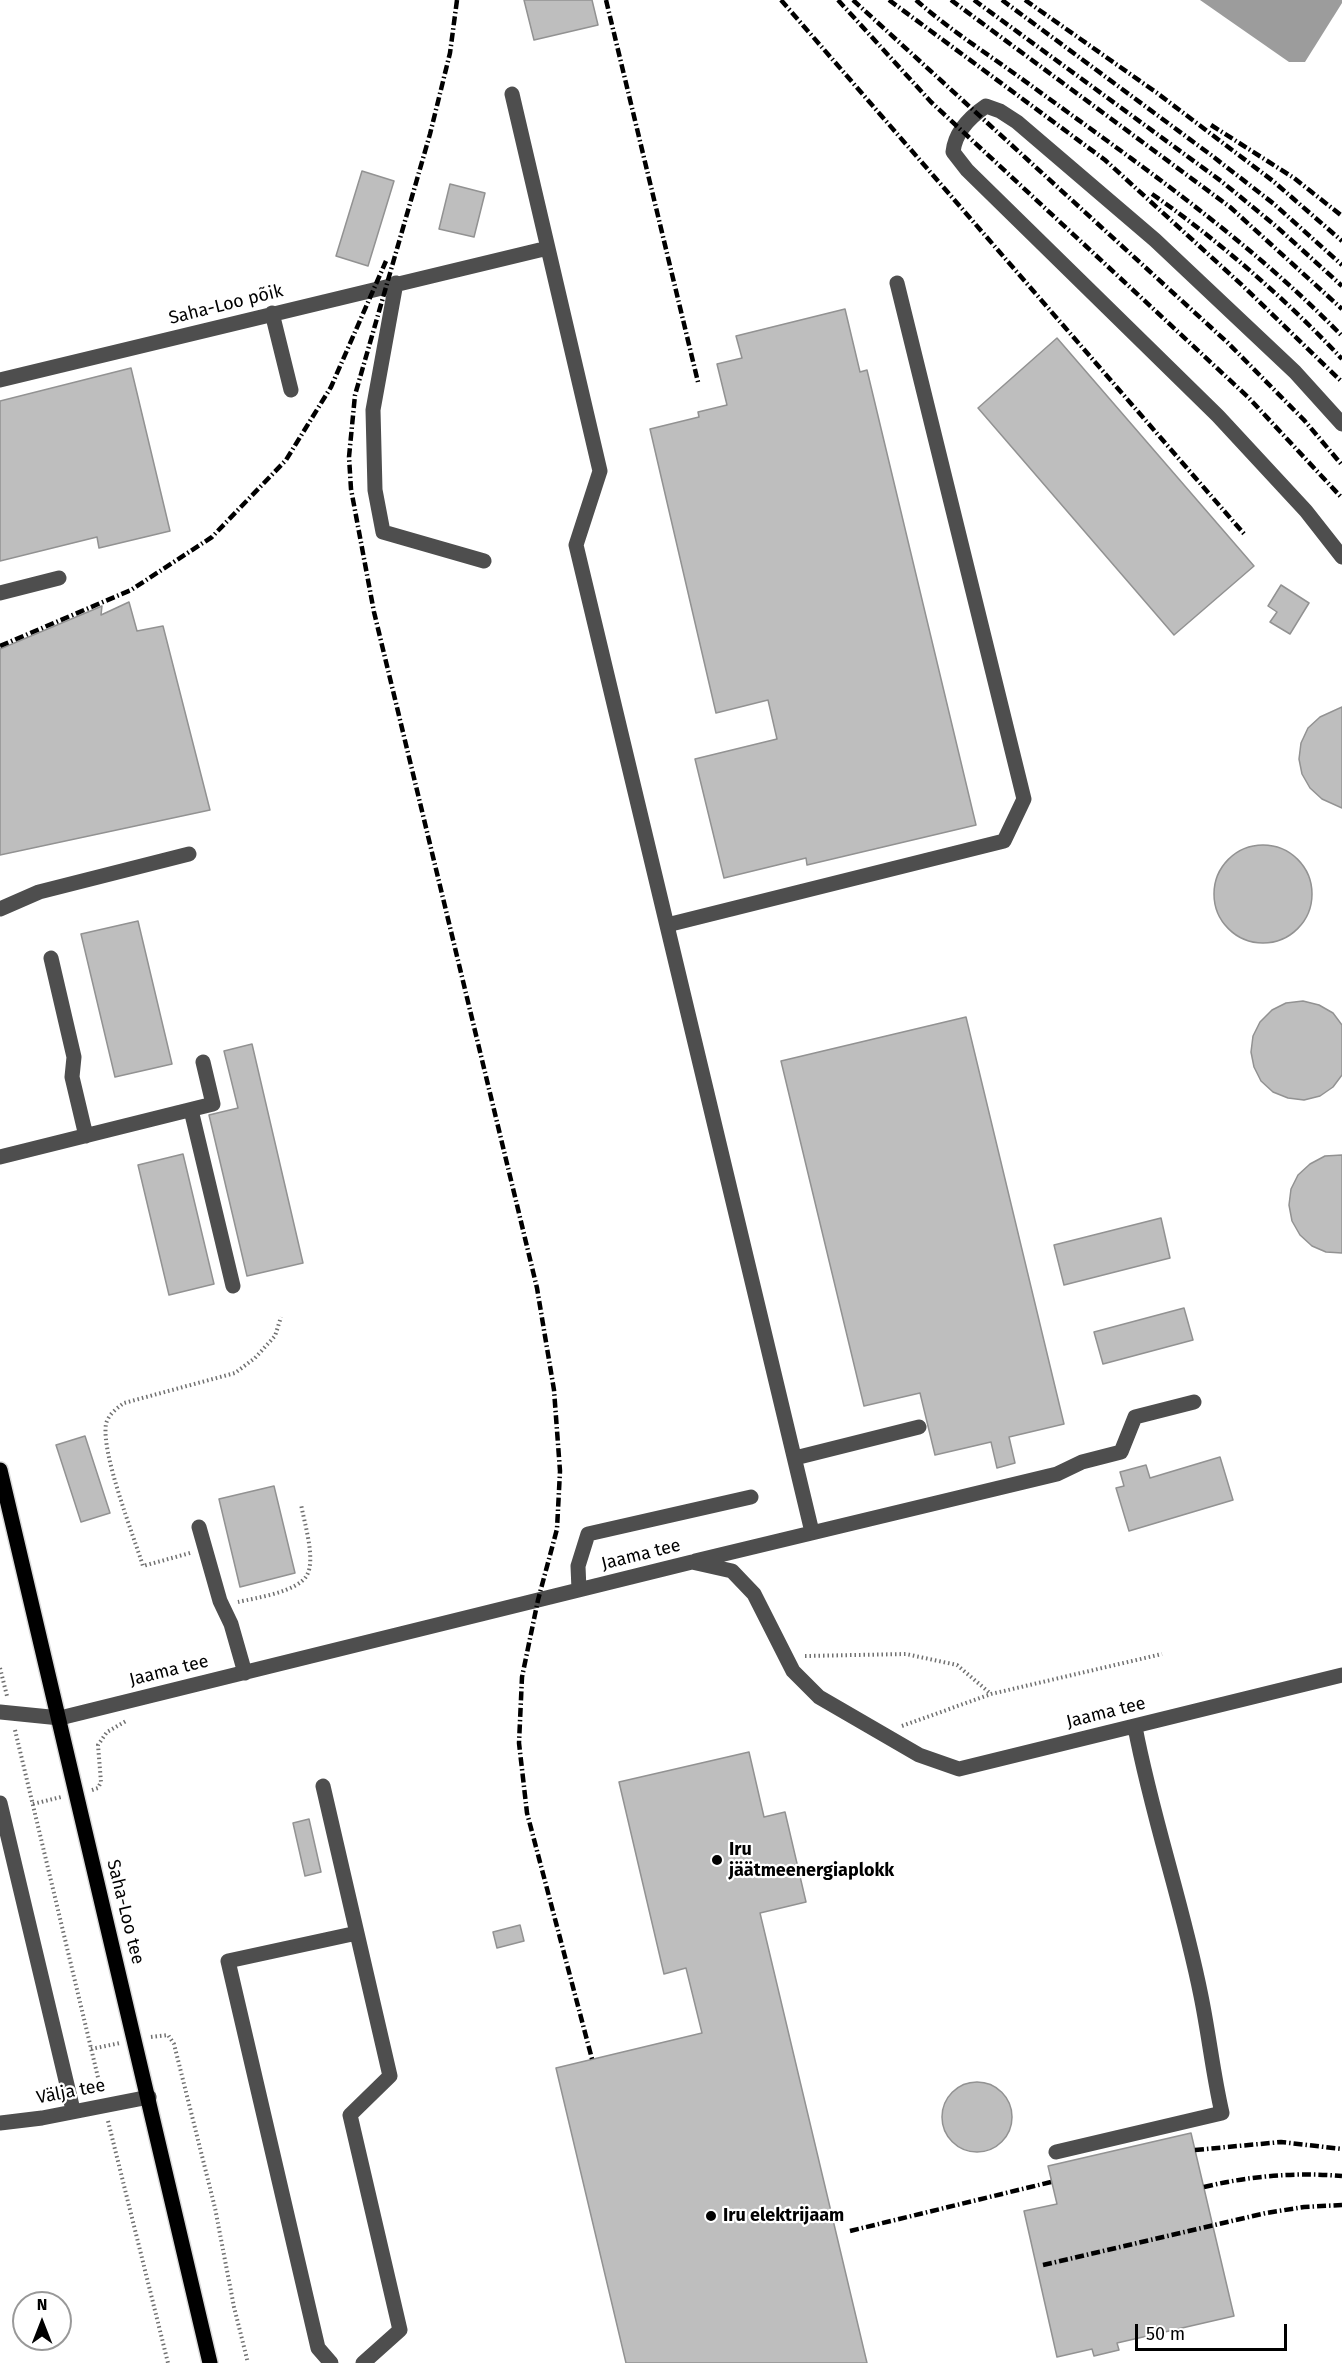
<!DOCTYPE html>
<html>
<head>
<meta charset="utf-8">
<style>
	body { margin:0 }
	#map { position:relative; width:1342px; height:2363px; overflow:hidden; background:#fff; font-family:"Fira Sans",sans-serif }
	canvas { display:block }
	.north { position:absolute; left:12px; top:2291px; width:60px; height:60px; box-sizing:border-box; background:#fff; border:2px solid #999; border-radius:50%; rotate:0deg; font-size:16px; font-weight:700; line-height:24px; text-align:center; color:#000 }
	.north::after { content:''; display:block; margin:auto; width:21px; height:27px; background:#000; clip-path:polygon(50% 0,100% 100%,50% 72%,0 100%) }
	.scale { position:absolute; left:1135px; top:2324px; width:152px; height:27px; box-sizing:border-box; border:3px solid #000; border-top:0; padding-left:8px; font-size:18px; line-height:21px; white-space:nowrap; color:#000; -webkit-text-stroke:4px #fff; paint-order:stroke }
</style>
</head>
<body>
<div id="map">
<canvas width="1342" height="2363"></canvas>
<div class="north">N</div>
<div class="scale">50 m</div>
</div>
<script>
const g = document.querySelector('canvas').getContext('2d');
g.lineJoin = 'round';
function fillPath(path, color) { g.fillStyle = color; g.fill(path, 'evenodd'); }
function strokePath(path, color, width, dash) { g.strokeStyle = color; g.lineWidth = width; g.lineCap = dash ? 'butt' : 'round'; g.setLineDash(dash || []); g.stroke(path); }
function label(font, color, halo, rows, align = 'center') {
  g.font = font + ' "Fira Sans",sans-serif'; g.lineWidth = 4.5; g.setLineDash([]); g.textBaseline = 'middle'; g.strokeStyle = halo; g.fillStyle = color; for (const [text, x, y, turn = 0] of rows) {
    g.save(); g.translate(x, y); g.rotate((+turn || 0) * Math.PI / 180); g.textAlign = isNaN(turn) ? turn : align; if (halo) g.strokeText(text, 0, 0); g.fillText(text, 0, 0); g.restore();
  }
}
const water = new Path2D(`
	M1200,0H1342V3L1305,62H1289Z`);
const building = new Path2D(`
	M524,0H592L598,25L534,40Z
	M362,171L394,181L368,266L336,256Z
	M450,184L485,193L474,237L439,229Z
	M845,309L860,372L867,370L976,825L807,865L806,858L724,878L695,759L777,739L768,700L716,713L650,429L699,417L698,412L727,405L717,364L742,358L736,336Z
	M1057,338L1254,566L1174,635L978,408Z
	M131,368L170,531L99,548L97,537L0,561V401Z
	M1281,585L1309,603L1290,634L1270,622L1277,612L1268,606Z
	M129,602L137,631L163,626L210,810L0,855V649L102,606L101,615Z
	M1342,707V808L1322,799L1310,788L1302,774L1299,759L1301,743L1308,728L1320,717Z
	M1214 894a49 49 0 1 1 98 0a49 49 0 1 1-98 0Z
	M138,921L172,1064L115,1077L81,934Z
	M1303,1001L1319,1005L1333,1013L1342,1025V1075L1333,1087L1320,1096L1304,1100L1288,1098L1273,1092L1261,1081L1254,1067L1251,1052L1253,1036L1260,1022L1272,1010L1286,1003Z
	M966,1017L1064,1424L1009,1437L1015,1463L997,1468L991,1442L935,1455L920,1393L864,1406L781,1061Z
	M252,1044L303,1263L247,1276L209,1115L238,1108L224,1051Z
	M183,1154L214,1284L169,1295L138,1165Z
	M1342,1155V1253L1326,1252L1312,1246L1300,1235L1292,1221L1289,1205L1291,1189L1298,1175L1310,1164L1325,1156Z
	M1161,1218L1170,1258L1064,1285L1054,1245Z
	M1184,1308L1193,1340L1103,1364L1094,1332Z
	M85,1436L110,1513L81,1522L56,1445Z
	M1220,1457L1233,1500L1129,1531L1116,1488L1124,1486L1120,1472L1146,1465L1150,1478Z
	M274,1486L295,1573L240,1587L219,1499Z
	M749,1752L764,1817L785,1812L806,1902L760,1913L867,2363H626L556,2068L702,2033L686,1968L664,1974L619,1782Z
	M309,1819L321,1872L305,1876L293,1823Z
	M520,1925L524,1941L497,1948L493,1932Z
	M942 2117a35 35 0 1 1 70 0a35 35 0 1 1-70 0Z
	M1191,2133L1234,2316L1117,2343L1119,2350L1094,2356L1092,2349L1057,2357L1024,2211L1057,2204L1048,2166Z`);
const path = new Path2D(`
	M190,1553L143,1566C133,1534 101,1453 106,1424C108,1415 117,1408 124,1403L235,1373L255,1358L275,1336L281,1317
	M238,1602C255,1598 298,1592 307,1575C316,1559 304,1522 301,1504
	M805,1656L906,1654L957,1665L991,1694
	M0,1668L7,1696
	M902,1726L991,1694L1162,1654
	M15,1730L101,2090
	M92,1790L98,1788L101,1782L98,1745L107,1732L126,1721
	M33,1804L61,1797
	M151,2037L168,2035L174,2044L215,2208L234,2307L248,2363
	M91,2049L120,2043
	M108,2121L168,2363`);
const minor = new Path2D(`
	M512,94L600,471L576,545L812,1532
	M396,283L373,410L375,490L383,532L484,561
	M272,313L291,390
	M0,380L548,248
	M1342,424L1295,372L1155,240L1017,122L1000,111L986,106C970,117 955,132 953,152L967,170L1218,416L1306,511L1342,557
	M0,593L59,578
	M0,909L39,892L189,854
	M667,925L1004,841L1024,799L897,283
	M51,958L74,1057L72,1077L86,1136
	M191,1110L233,1286
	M0,1157L213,1104L203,1062
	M795,1458L919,1427
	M199,1527L220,1601L231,1624L245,1673
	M695,1561L1057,1474L1082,1462L1121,1452L1135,1417L1194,1402
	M579,1590L578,1566L588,1534L751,1497
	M0,1712L60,1718L692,1562L732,1571L754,1594L793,1671L819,1697L919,1755L959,1769L1342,1675
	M323,1786L390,2076L350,2115L400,2330L363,2363
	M0,1803L73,2110
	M0,2123L42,2118L149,2097
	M1056,2152L1222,2113C1213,2074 1209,2035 1201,1996C1183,1905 1152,1817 1135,1727
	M331,2363L318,2348L228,1961L357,1933`);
const major = new Path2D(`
	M0,1470L210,2363`);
const rail = new Path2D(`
	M457,0L450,53L430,134L355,395L349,457L351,489L374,612L537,1288L554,1390L560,1471L557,1529L538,1600L522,1677L519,1743L527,1813L592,2059
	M606,0L698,382
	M781,0L1245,535
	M838,0L931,102L1248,397L1342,498
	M853,0L1228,343L1304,420L1342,465
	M889,0L1105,160L1243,286L1342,382
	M916,0C952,32 994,58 1033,87C1140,165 1250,241 1342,336
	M951,0L1230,207L1342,309
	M974,0L1221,181L1277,227L1342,286
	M1002,0L1211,155L1274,204L1342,265
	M1025,0L1157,93L1273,181L1342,241
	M1211,125L1294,178L1342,216
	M1152,194C1218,240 1287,300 1342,359
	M0,646L131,590L212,537L286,460L331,387L386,261
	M1195,2150L1281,2142L1342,2149
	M1204,2187C1250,2176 1294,2172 1342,2176
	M850,2231L1051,2182
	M1043,2265L1266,2213L1304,2207L1342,2205`);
const markers = [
	[717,1860,6,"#000"],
	[711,2216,6,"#000"]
];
const streetNames = [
	["Saha-Loo põik",226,305,-14],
	["Jaama tee",641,1555,-14],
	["Jaama tee",169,1671,-14],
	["Jaama tee",1106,1713,-14],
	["Saha-Loo tee",125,1912,76],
	["Välja tee",71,2092,-11]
];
const poiNames = [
	["Iru",729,1850],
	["jäätmeenergiaplokk",729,1871],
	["Iru elektrijaam",723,2216]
];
fillPath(water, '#9c9c9c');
fillPath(building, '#bebebe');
strokePath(building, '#929292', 1.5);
strokePath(major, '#dbdbdb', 18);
strokePath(path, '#707070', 4, [1.5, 3]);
strokePath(minor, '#4e4e4e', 15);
strokePath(major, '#000', 15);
strokePath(rail, '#000', 4.5, [9, 3, 1.5, 3]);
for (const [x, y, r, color] of markers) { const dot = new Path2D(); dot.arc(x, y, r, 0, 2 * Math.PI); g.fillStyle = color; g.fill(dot); strokePath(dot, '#fff', 2); }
label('18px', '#000', '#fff', streetNames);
label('bold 18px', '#000', '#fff', poiNames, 'left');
</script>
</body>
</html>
